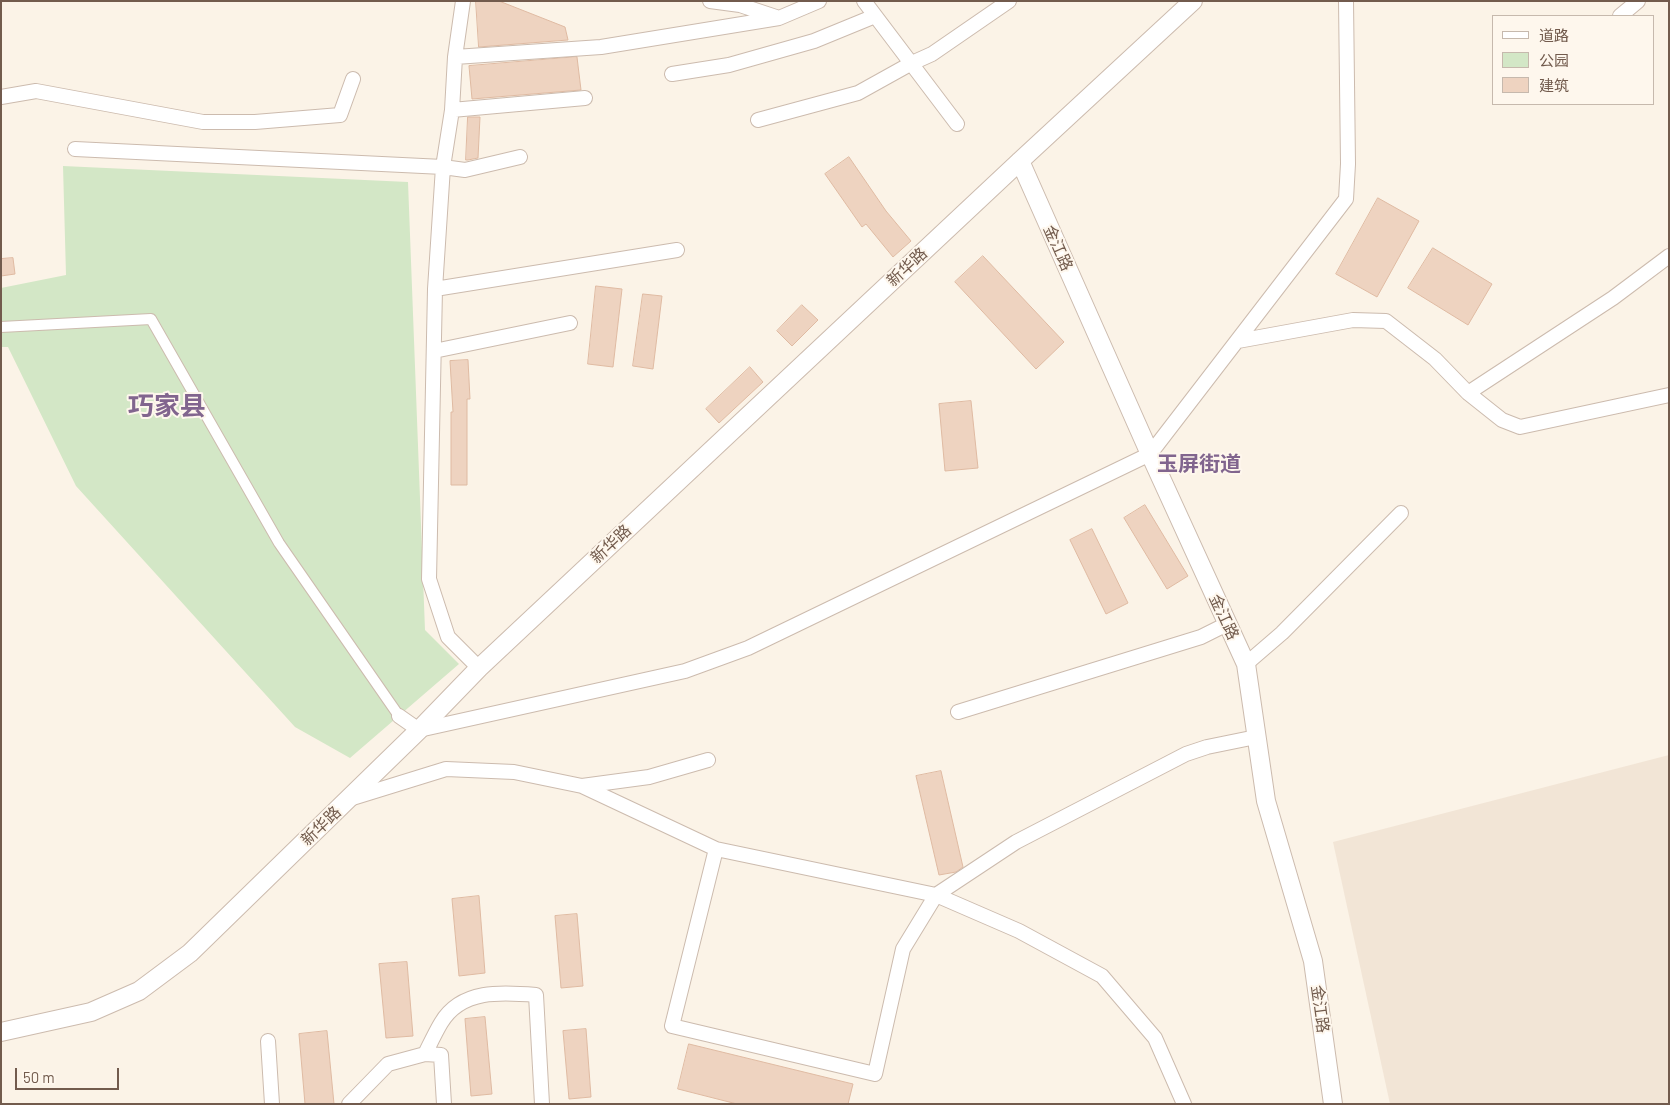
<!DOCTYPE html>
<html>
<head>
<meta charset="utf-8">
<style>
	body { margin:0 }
	#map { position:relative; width:1670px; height:1105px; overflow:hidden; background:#fbf3e7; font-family:Barlow,"Noto Sans SC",sans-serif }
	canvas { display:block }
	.frame { position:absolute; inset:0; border:2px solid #725b4d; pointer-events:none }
	.legend { position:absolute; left:1492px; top:15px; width:162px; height:90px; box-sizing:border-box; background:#fef7ed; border:1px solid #c6b9ad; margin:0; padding:6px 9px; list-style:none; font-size:15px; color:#725b4d }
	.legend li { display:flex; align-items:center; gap:10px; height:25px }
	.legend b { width:25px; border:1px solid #c6b9ad }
	.scale { position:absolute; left:15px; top:1068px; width:104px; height:22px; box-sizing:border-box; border:2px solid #725b4d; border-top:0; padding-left:6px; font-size:15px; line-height:18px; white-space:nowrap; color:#725b4d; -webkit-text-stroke:4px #fef7ed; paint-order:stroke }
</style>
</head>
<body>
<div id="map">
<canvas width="1670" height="1105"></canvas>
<div class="frame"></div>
<ul class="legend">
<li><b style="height:6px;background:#fff"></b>道路</li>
<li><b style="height:14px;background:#d3e7c6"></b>公园</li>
<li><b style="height:14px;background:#eed3c0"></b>建筑</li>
</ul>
<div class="scale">50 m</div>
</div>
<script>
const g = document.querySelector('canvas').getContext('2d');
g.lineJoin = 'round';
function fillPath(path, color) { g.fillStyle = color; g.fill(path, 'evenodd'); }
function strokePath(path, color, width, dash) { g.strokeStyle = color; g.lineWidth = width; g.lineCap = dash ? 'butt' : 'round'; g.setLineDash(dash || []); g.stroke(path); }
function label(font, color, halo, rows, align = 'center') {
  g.font = font + ' Barlow,"Noto Sans SC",sans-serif'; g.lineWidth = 4; g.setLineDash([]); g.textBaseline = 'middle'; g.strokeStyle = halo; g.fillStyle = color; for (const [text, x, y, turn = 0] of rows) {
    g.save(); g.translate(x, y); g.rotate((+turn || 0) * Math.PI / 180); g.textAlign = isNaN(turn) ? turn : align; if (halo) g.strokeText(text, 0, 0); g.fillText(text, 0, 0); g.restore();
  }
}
const residential = new Path2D(`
	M1669,755V1104H1390L1333,842Z`);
const green = new Path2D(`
	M63,166L408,182L425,630L459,664L350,758L295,727L76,486L8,347H1V288L66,275Z`);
const building = new Path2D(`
	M476,1H499L565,27L568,40L479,47Z
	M577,57L581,90L472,99L469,66Z
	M468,117H480L478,158L468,160H466Z
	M849,157L886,211L911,241L893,257L866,224L862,227L825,174Z
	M1378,198L1419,221L1377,297L1336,274Z
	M1433,248L1492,284L1468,325L1408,288Z
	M983,256L1064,342L1036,369L955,282Z
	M13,258L15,274L1,276V259Z
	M596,286L622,289L613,367L588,364Z
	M643,294L662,296L653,369L633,366Z
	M802,305L818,320L792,346L777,331Z
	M468,360L470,399H467V485H451V412H453L450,361Z
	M750,367L763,382L719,423L706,409Z
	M971,401L978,468L945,471L939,404Z
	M1145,505L1188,576L1167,589L1124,518Z
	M1092,529L1128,603L1106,614L1070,540Z
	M941,771L963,867L956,872L939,875L916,776Z
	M479,896L485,973L459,976L452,899Z
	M577,914L583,986L561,988L555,916Z
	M407,962L413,1036L386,1038L379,964Z
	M485,1017L492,1094L471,1096L465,1019Z
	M586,1029L591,1097L569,1099L563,1031Z
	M327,1031L334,1104H305L299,1034Z
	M689,1044L853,1084L848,1104H737L678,1089Z`);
const pedestrian = new Path2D(`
	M1,327L151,319L279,543L399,716`);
const minor = new Path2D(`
	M463,1L455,57L452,110L443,167L435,289L429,579L448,637L479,668
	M710,1L740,5L776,17
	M864,1L957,124
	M1620,16L1638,1
	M455,57L601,47L779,18L819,1
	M672,74L729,65L814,41L875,16
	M1,97L36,91L203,122H255L340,115L353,79
	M452,110L585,98
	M758,120L858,93L912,63L932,54L1009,1
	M75,149L443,167L465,170L520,157
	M435,289L677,250
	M1238,341L1353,320L1386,321L1435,359L1468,393L1502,420L1520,427L1669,395
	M434,351L570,323
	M1468,393L1613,298L1669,256
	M1246,664L1282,633L1401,513
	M958,712L1201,637L1227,624
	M399,716L419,730L685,671L748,648L1150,454L1346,199L1348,164L1346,1
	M582,786L649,777L708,760
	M349,799L446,769L514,772L582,786L716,849L936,895L1019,931L1102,976L1155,1038L1184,1104
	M716,849L672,1026L875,1074L903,949L936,895L1016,842L1186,754L1207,747L1256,737
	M268,1041L272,1104
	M425,1054C430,1044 435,1033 441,1023C461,989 502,992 536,995L542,1104
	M349,1104L388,1064L425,1054L441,1055L444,1104`);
const tertiary = new Path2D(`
	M1020,161L1150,454L1246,664L1266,801L1313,961L1333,1104
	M1,1032L91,1012L139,991L190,953L419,730L479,668L1020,161L1193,1`);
const streetNames = [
	["金江路",1058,248,66],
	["新华路",907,267,-43],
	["新华路",611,544,-43],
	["金江路",1224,617,65],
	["新华路",321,826,-44],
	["金江路",1320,1009,82]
];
const districtNames = [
	["玉屏街道",1199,464]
];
const townNames = [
	["巧家县",167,406]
];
fillPath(residential, '#f2e5d6');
fillPath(green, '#d3e7c6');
fillPath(building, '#eed3c0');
strokePath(building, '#dfbaa2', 1);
strokePath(pedestrian, '#ccbbae', 12);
strokePath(minor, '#ccbbae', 16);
strokePath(tertiary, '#ccbbae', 20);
strokePath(pedestrian, '#fff', 10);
strokePath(minor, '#fff', 14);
strokePath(tertiary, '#fff', 18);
label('16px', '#725b4d', '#fef7ed', streetNames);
label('bold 21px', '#81658e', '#fef7ed', districtNames);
label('bold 26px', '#81658e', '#fef7ed', townNames);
</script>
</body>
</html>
